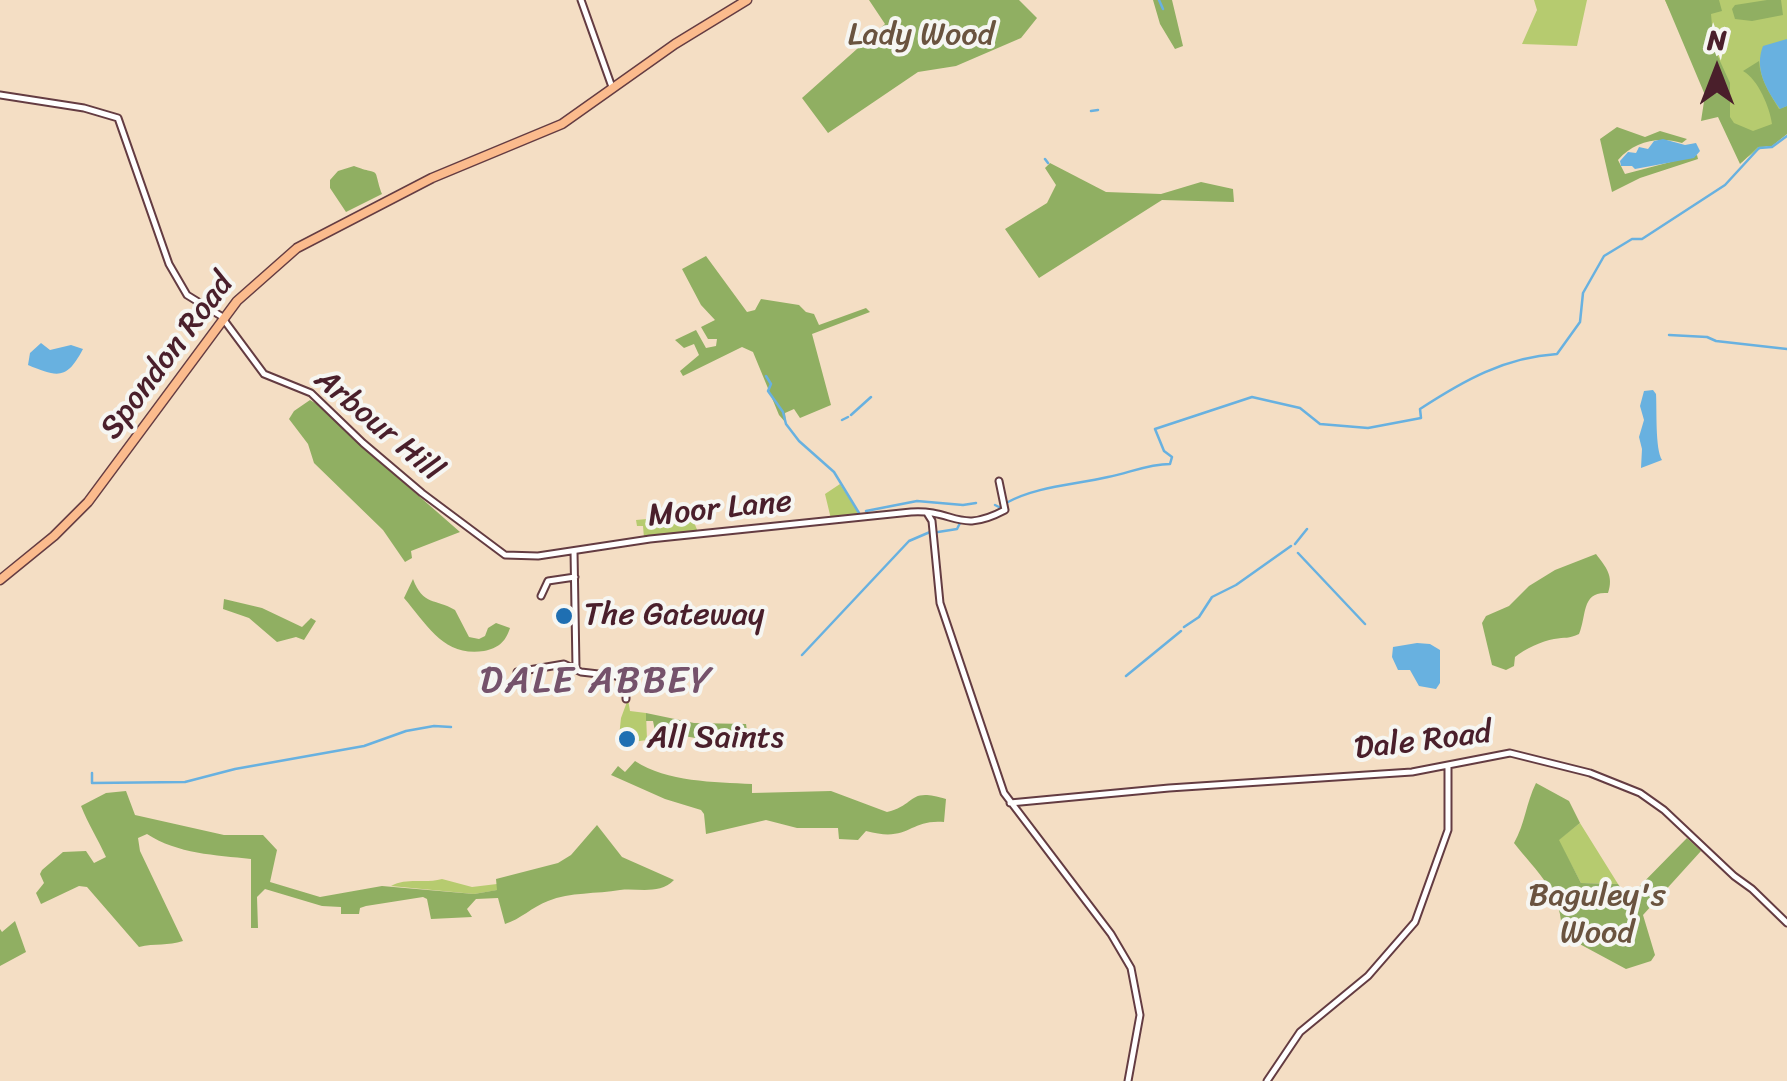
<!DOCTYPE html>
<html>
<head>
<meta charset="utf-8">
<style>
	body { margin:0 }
	#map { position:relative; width:1787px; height:1081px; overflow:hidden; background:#f4dec4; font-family:Sriracha,sans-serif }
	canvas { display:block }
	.north { position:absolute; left:1667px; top:20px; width:100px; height:100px; -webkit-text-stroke:8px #f6f6f2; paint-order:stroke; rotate:0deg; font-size:28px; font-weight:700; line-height:40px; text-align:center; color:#4a1f2b }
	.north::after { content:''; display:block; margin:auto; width:35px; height:45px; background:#4a1f2b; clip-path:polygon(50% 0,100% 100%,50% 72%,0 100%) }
</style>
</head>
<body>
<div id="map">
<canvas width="1787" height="1081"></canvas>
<div class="north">N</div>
</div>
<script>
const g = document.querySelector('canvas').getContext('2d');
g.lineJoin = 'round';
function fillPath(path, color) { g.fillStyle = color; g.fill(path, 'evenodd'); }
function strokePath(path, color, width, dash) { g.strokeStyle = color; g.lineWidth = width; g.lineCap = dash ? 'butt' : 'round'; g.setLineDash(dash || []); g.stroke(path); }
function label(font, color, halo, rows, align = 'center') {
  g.font = font + ' Sriracha,sans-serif'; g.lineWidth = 8; g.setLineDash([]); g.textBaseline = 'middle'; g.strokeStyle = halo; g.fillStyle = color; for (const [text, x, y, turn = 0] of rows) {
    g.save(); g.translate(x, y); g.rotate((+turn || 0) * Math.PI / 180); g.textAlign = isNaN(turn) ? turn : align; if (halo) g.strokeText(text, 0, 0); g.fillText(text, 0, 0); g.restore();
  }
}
const green = new Path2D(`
	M1534,0H1587L1577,46L1522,44L1537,10Z
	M1665,0H1787V134C1771,146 1756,148 1742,162Z
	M840,484L860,515L831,519L825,494Z
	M691,515L698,532L644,538L643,526H637L636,520Z
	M628,699L630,711L646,713L647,740L625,743L623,736L619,737L621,718Z
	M1580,823L1618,884L1581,883L1558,840Z
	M442,879L472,887L497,884L498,890L474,894L391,886C407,877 425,884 442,879Z`);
const forest = new Path2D(`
	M869,0H1019L1037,18L1021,38L956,66L918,72L828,133L802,98L885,24Z
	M1153,0H1172L1183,46L1175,49L1160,24Z
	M1665,0H1719L1722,11L1711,14L1714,48L1730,83V117L1734,123L1753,131L1772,124C1770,108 1758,79 1743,71L1759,61C1760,79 1770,94 1779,109L1787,106V134L1772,146L1758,147L1740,164L1718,117L1701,121L1705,95Z
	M1767,0H1781L1783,15L1752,21L1735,19L1732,9L1735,5Z
	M1617,127L1645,137L1660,131L1687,139L1682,143C1659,136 1634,141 1618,160L1625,174L1697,155L1698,159L1640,178L1612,192L1600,139Z
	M1050,163L1106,192L1161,194L1201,182L1233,189L1234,202L1162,200L1039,278L1005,229L1047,203L1056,185L1045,168Z
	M354,166C383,177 372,164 382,194L346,212L330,188V180L338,171Z
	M706,256L747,312L755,310L761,299L799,305L806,312L814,314L819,325L866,308L870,312L812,334L831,405L800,418L794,409L785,413L786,423L779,415L753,352L742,347L683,376L680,371L699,355L694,344L684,348L675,340L696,330L706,348L716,346L717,339H708L701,327L715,320L701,305L682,269Z
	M310,400L332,413L364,448L460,532L411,551L412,558L405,562L383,530L314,463L308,444L289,419L294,411Z
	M1596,554C1606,567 1614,576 1608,593C1581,591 1587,615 1579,634C1569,639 1565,637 1554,639C1542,641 1525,649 1515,657L1514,666L1506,670L1492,665L1482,623L1486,616L1509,606L1529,586L1555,570Z
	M413,579C423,606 435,598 455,610L469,637L479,639L485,636L488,628L496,623L510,628C505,643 498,648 484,651C444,657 428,626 404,598Z
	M224,599L262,608L302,627L311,618L316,621L304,640L296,637L277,642L249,618L223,609Z
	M646,713L694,723L746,724L749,743L707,740L655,731L653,721H646Z
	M635,761C667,782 714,782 752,784V793L831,791L887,812C917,805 907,787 946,799L944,822C908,819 910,843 866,831L858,840L839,839L838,828H797L766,820L706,834L704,814L701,810L665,799L611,775L618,766L625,772Z
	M1536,783L1569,801L1580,823L1559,840L1581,883L1618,884L1628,898L1687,838L1701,851L1643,915L1655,955L1651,961L1626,969L1561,934C1565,896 1536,871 1514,843C1525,824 1526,803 1536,783Z
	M126,791L135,815L224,835H263L277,850L270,882L320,897L382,886L474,894L497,890L496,879L558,863L571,855L597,825L622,857L674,880C659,895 639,888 620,890C597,894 570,892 548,901C532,907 521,919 505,924L498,898L476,899L467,909L472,917L431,919L427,899L423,897L366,906L360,908L359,914H341V907L322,906L265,889L257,897L258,928H251V859C215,855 178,854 147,834L138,838L140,851L183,941C168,946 155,943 139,947L87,887L79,886L41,904L36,893L44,883L40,874L42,870L63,852L86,851L94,863L106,857C98,839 88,824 81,806L106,793Z
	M15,921L26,952L0,966V929L2,932Z`);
const water = new Path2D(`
	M1787,39V106L1780,109C1766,89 1754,69 1763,46Z
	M1663,139L1685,145L1696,143L1700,151L1694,158L1635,169L1632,166H1621L1620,161L1628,152L1636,153L1639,147L1648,149L1654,141Z
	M41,343L50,350L71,345L83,349C67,379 59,378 28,365L30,353Z
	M1653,390L1656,394C1657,409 1655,449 1662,460L1641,468L1642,449L1639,437L1644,420L1640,406L1644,391Z
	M1417,643L1430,644L1440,650V683L1436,689L1419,686L1410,670H1398L1392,657L1393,647Z`);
const stream = new Path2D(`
	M1159,0L1163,9
	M1091,111L1098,110
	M1045,159L1048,163
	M1669,335L1707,337L1716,341L1787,349
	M766,376L771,384L768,391L783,412L786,424L799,441L834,472L859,513
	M851,415L871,397
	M842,420L848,417
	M1006,503C1037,486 1074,485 1108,477C1129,473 1148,464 1170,464L1172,457L1164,451L1155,429L1252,397L1300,408L1320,424L1368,428L1421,418L1420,409C1463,381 1505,357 1557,354L1580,322L1583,293L1604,256L1632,239H1642L1725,185L1759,148L1772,147L1787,136
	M866,511L917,501L963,505L976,503
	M995,512L1001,508L995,505
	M938,532L957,529L961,521
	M1295,544L1307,529
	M1298,553L1365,624
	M1184,627L1199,617L1212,597L1236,585L1291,546
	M802,655L909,541L930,532
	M1126,676L1181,631
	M92,773V783L185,782L235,769L364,746L406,731L434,726L451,727`);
const minor = new Path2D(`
	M581,0L612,87
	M0,95L84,108L118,118L169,264L187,295L221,316L264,374L311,393L363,443L422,493L505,555L538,556L650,539L911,512C955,509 958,535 1005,510L999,481
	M927,513L932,521L940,603L1004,793L1111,934L1131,968L1140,1015L1128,1081
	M574,551L576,668
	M541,596L548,581L575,577
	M517,672L564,664L581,672L616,676L626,681V699
	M1010,803L1169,788L1412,772L1510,753L1590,773L1640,793L1664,810L1734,876L1752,889L1787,923
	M1267,1081L1300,1032L1368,976L1415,922L1448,830V767`);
const major = new Path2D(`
	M0,580L54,536L88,502L237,301L297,248L432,178L562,124L675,44L747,0`);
const markers = [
	[564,616,10,"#1f6fb2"],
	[627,739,10,"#1f6fb2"]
];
const parkNames = [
	["Lady Wood",921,36],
	["Baguley's",1597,897],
	["Wood",1597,934]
];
const streetNames = [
	["Spondon Road",168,357,-53],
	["Arbour Hill",378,426,40],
	["Moor Lane",720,510,-6],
	["Dale Road",1423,742,-7]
];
const poiNames = [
	["The Gateway",584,616],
	["All Saints",647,739]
];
const quarterNames = [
	["DALE ABBEY",597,682]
];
fillPath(green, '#b6cb6f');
fillPath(forest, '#90af62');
fillPath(water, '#68b1e0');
strokePath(stream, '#68b1e0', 2.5);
strokePath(minor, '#643c42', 9);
strokePath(major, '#643c42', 11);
strokePath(minor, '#fff', 5);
strokePath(major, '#fbbb8d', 8);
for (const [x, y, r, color] of markers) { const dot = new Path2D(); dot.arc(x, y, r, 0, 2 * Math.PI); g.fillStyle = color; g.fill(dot); strokePath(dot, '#f6f6f2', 4); }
label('32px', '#6a533f', '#f6f6f2', parkNames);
label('32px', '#4a1f2b', '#f6f6f2', streetNames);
label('32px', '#4a1f2b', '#f6f6f2', poiNames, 'left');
g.letterSpacing = '2.5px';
label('38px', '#75526b', '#f6f6f2', quarterNames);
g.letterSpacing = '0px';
</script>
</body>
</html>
